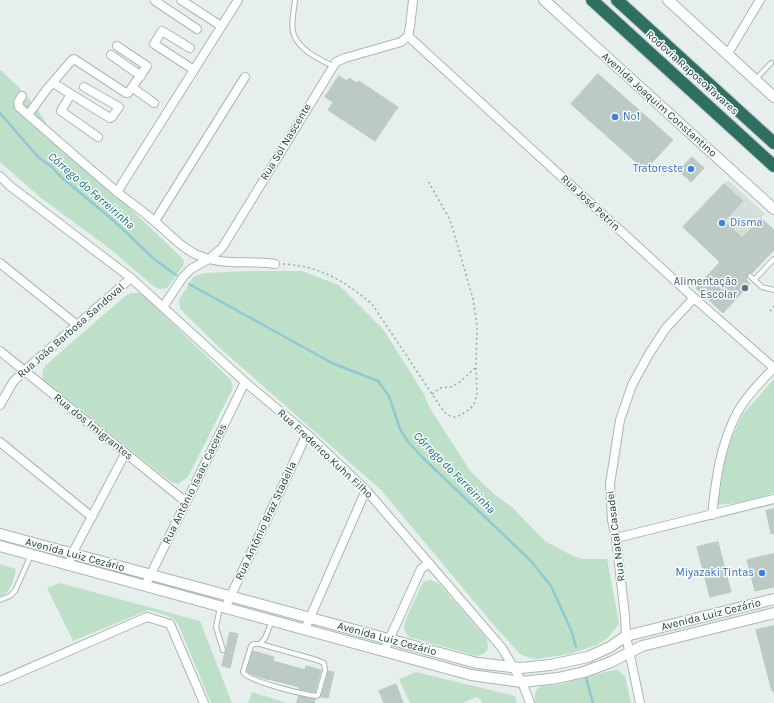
<!DOCTYPE html>
<html>
<head>
<meta charset="utf-8">
<style>
	body { margin:0 }
	canvas { display:block; background:#e6efeb }
</style>
</head>
<body>
<canvas width="774" height="703"></canvas>
<script>
const g = document.querySelector('canvas').getContext('2d');
g.lineJoin = 'round';
function fillPath(path, color) { g.fillStyle = color; g.fill(path, 'evenodd'); }
function strokePath(path, color, width, dash) { g.strokeStyle = color; g.lineWidth = width; g.lineCap = dash ? 'butt' : 'round'; g.setLineDash(dash || []); g.stroke(path); }
function label(font, color, halo, rows, align = 'center') {
  g.font = font + ' Karla,sans-serif'; g.lineWidth = 3; g.setLineDash([]); g.textBaseline = 'middle'; g.strokeStyle = halo; g.fillStyle = color; for (const [text, x, y, turn = 0] of rows) {
    g.save(); g.translate(x, y); g.rotate((+turn || 0) * Math.PI / 180); g.textAlign = isNaN(turn) ? turn : align; if (halo) g.strokeText(text, 0, 0); g.fillText(text, 0, 0); g.restore();
  }
}
const built = new Path2D(`
	M728,180L765,214L720,262L683,227Z`);
const green = new Path2D(`
	M0,70C24,91 37,105 52,134L182,258L184,261L183,266L167,288L160,289L153,286L109,248L41,198L0,162Z
	M247,271H302L339,285L383,329L424,394L429,407L471,472L494,494L513,508L545,541L571,555L582,559H607L619,622L617,626L608,638L597,645L569,654L537,659L530,658L520,654L492,623L381,490L222,350L180,309L179,300L194,276L206,273Z
	M131,293H139L143,295L231,380L233,386L232,390L188,477L178,484L171,482L44,380C41,373 42,370 47,364L124,297Z
	M774,379V493L747,502L717,505L722,470L730,442L743,414Z
	M0,564L16,569C14,580 11,592 0,597Z
	M429,580L434,581L440,585L487,639L488,648C485,654 480,657 473,655L409,637C405,631 403,628 405,621L423,582Z
	M60,583L200,621L232,703H211L178,624L174,619L168,616L148,610L73,641L47,588Z
	M618,670L625,676L631,703H535C535,698 534,692 538,688C543,684 551,686 557,685C577,681 597,672 618,670Z
	M416,672L515,696L517,703H482L481,700L477,697L462,703H410L399,679Z
	M252,692L287,703H248Z`);
const stream = new Path2D(`
	M0,113L39,158L51,166L60,176L114,221L154,259L176,275
	M189,284L332,363L378,381L389,396L400,429L409,443L424,459L530,560L551,586L571,630L576,647
	M586,678L593,703`);
const building = new Path2D(`
	M598,74L673,140L645,170L571,104Z
	M339,76L347,81L349,78L357,83L359,81L398,107L375,141L328,110L333,102L325,97Z
	M692,157L704,168L691,182L679,171Z
	M724,184L743,201L724,221L742,238L761,218L774,230V250L752,273L747,274V278L746,280L750,284L723,313L696,288L720,262L683,227Z
	M774,509V533L771,534L766,511Z
	M718,542L731,592L710,597L697,547Z
	M774,554V587L755,591L747,560Z
	M774,626V691H772L756,630Z
	M230,632L238,634L230,668L222,666Z
	M253,651L274,657L273,661L305,670L306,666L321,670L315,692L299,689V687L268,679V680L249,673L247,671Z
	M328,671L334,672L328,698L321,697Z
	M396,684L403,703H384L379,691Z
	M299,696L315,699L314,703H297Z`);
const path = new Path2D(`
	M283,264C321,266 344,281 372,304L444,412L450,416L455,417L461,415L471,408L474,404L477,395L476,367L477,326L473,299L452,226L449,218L427,179
	M770,311L774,306
	M432,394L440,388L451,387L460,382L476,367`);
const service = new Path2D(`
	M295,0C294,10 291,23 293,32C297,49 319,59 333,66
	M755,80L771,63
	M750,276L762,287L774,290
	M754,280L774,259
	M0,600L10,596L15,591L31,555
	M220,607L216,627L223,650
	M260,644L317,660L324,663L325,671L318,695L316,696C303,694 249,682 243,672L251,646L254,644H260L265,638L272,621`);
const minor = new Path2D(`
	M156,0L155,1L197,29
	M181,0L221,26
	M408,36L694,298L774,368
	M190,48L162,31L154,44L194,70
	M111,55L141,76
	M727,55L760,0
	M53,83L110,118L112,117L119,107L84,87
	M133,88L154,103
	M71,94L61,111L98,137
	M22,96L18,102L19,107C51,135 83,163 116,191C128,201 142,210 154,221C168,232 183,250 200,256C225,266 250,260 275,264
	M28,115L47,89L72,60L74,59L126,93H128L147,66L117,46
	M0,176L10,186L131,278L245,382L307,434L366,490L502,648L522,682L530,703
	M117,192L238,0
	M155,221L245,77
	M0,263L77,325
	M163,307L183,277L191,269L209,259L222,248L336,62L345,58L401,42L408,36L410,27L413,0
	M0,351L186,502
	M0,405L13,382L24,371L131,278
	M0,442L92,517
	M712,515C716,479 720,446 737,413C745,398 762,380 774,368
	M616,538L774,499
	M69,565L72,554L125,454
	M145,586L245,382
	M225,608L307,434
	M305,629L366,490
	M384,651L421,569L429,563
	M0,681L147,617L170,624L204,703
	M640,703L626,636L625,616L616,538L612,520L610,484L620,420L632,385L649,354L666,328L694,298`);
const tertiary = new Path2D(`
	M544,0L774,209
	M668,0L774,97
	M0,534L477,663L521,668L550,665L588,657L610,647L626,636L774,599
	M0,546L471,675L522,682L558,678L584,672L611,662L642,646L774,613`);
const motorway = new Path2D(`
	M592,0L774,166
	M617,0L774,143`);
const markers = [
	[615,117,4,"#3f7fe0"],
	[691,169,4,"#3f7fe0"],
	[722,223,4,"#3f7fe0"],
	[745,288,4,"#5c6f8a"],
	[762,573,4,"#3f7fe0"]
];
const streetNames = [
	["Rodovia Raposo Tavares",692,73,42],
	["Avenida Joaquim Constantino",659,105,42],
	["Rua Sol Nascente",286,142,-59],
	["Rua José Petrin",590,203,43],
	["Rua João Barbosa Sandoval",71,331,-41],
	["Rua dos Imigrantes",93,427,39],
	["Rua Frederico Kuhn Filho",325,454,43],
	["Rua Antônio Isaac Caceres",195,484,-64],
	["Rua Antônio Braz Stadella",266,521,-65],
	["Rua Natal Casadei",616,536,-97],
	["Avenida Luiz Cezário",75,555,15],
	["Avenida Luiz Cezário",711,615,-14],
	["Avenida Luiz Cezário",387,639,15]
];
const shopNames = [
	["Nº1",623,117],
	["Tratoreste",683,169,"right"],
	["Disma",730,223],
	["Miyazaki Tintas",754,573,"right"]
];
const serviceNames = [
	["Alimentação",737,282],
	["Escolar",737,295]
];
const waterNames = [
	["Córrego do Ferreirinha",91,191,41],
	["Córrego do Ferreirinha",454,473,45]
];
fillPath(built, '#d4dfda');
fillPath(green, '#bfe0c8');
strokePath(stream, '#8ec9d4', 2.5);
fillPath(building, '#bbcac4');
strokePath(building, '#b8c9c2', 1);
strokePath(service, '#a8b8b2', 6);
strokePath(minor, '#a8b8b2', 10);
strokePath(tertiary, '#a8b8b2', 12);
strokePath(motorway, '#c2cac8', 14);
strokePath(path, '#86b3a5', 1.5, [2, 3]);
strokePath(service, '#fff', 4);
strokePath(minor, '#fff', 8);
strokePath(tertiary, '#fff', 10);
strokePath(motorway, '#2f6f62', 12);
for (const [x, y, r, color] of markers) { const dot = new Path2D(); dot.arc(x, y, r, 0, 2 * Math.PI); g.fillStyle = color; g.fill(dot); strokePath(dot, '#f7fbf9', 1.5); }
label('11px', '#24423a', '#f7fbf9', streetNames);
label('11px', '#366cbe', '#f7fbf9', shopNames, 'left');
label('11px', '#4e5e75', '#f7fbf9', serviceNames, 'right');
label('italic 12px', '#1c6f80', '#f7fbf9', waterNames);
</script>
</body>
</html>
